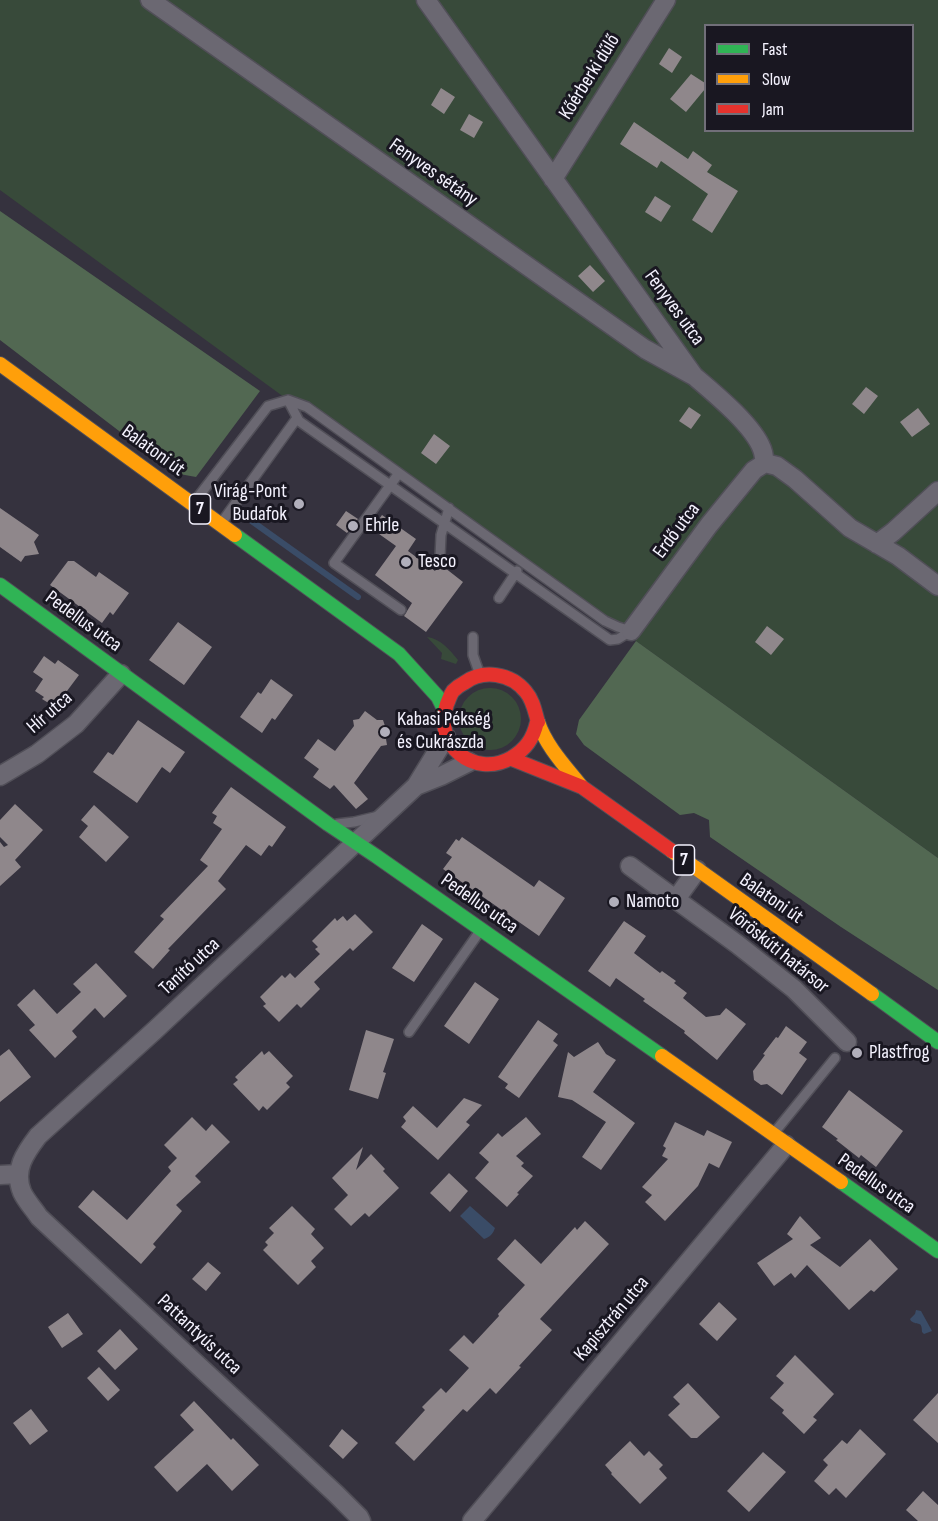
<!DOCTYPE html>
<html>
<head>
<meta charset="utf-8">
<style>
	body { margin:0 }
	#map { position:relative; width:938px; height:1521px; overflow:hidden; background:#35323e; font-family:"Sofia Sans Condensed",sans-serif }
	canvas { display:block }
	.legend { position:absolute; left:704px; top:24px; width:210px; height:108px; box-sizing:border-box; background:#191721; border:2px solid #716f79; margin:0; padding:8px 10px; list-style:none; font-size:18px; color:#f4f2fe }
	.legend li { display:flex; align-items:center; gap:12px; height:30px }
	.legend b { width:30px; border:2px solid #716f79 }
</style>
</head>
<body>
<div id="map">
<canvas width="938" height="1521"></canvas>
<ul class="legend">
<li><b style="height:8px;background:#30b455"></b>Fast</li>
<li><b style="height:8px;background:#ff9f0a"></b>Slow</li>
<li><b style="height:8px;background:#e5322d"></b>Jam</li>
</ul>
</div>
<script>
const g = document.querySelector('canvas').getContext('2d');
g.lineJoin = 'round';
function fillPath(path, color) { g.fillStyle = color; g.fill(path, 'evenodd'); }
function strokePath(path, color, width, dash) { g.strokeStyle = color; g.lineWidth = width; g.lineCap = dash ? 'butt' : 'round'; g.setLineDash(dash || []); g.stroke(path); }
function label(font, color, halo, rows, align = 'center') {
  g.font = font + ' "Sofia Sans Condensed",sans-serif'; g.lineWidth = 6; g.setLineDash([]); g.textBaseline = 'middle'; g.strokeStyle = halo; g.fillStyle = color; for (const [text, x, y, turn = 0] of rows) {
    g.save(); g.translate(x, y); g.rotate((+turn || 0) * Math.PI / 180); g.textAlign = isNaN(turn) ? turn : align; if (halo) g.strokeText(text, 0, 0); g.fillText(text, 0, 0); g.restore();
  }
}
const green = new Path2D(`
	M0,0H938V858L636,641L630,631L618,627L307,407L288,400L0,190ZM706,26H912V130H706Z
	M427,637C441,639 449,649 458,660L456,664L441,659L442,653Z
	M459 719a31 31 0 1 1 62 0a31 31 0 1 1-62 0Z`);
const forest = new Path2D(`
	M0,211L260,391L196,477L174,473L0,340Z
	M636,641L938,858V990L841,927L710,837L709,820L694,813L680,815L584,745L576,734L579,720Z`);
const water = new Path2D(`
	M470,1206L495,1228C493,1234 490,1237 484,1239L460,1216Z
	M916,1310L921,1311L932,1331L924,1334L922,1332C922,1320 918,1326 911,1321L910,1319L915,1314Z`);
const stream = new Path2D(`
	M239,512L358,597`);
const building = new Path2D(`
	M669,48L682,57L672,73L659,64Z
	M691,74L705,83V89L686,112L670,99Z
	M441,88L455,97L444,114L431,105Z
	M469,114L483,122L474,138L460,130Z
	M634,122L688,159L693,151L712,165L707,172L738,191L712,233L692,220L708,194L661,161L657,168L620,144Z
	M655,196L671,206L661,222L645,212Z
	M590,265L605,281L593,292L578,276Z
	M866,387L878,396L864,414L852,404Z
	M689,407L701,415L691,429L679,421Z
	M918,408L930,424L912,437L900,422Z
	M434,434L450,446L436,464L421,453Z
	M0,508L39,535L34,542L39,554L25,556L21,562L0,547Z
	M346,511L358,519L347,533L336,525Z
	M382,515L416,539L408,551L435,571L440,564L463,582L426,632L404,616L412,603L375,575L396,546L372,529Z
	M68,561H74L96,577L99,572L129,593L113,615L110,612L102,623L50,585Z
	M178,622L212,647L184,685L149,660Z
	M767,626L784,639L771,655L755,642Z
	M44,656L55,664L58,660L79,675L55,707L42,699L44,697L35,691L43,679L33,672Z
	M271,679L293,695L275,720L272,718L262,733L240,717L258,692L261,694Z
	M365,711L377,720H383L385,726L392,731L386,739L387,745L381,746L354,783L368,799L356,809L334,785L330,789L313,777L319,769L304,758L318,739L335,751L354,726L353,720L359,719Z
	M138,720L185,752L170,773L162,767L137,803L93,772L108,752L113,755Z
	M231,787L286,827L272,847L269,845L261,856L246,845L218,881L226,889L168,949L170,950L153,969L134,952L164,919L160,916L208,866L200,860L222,829L213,823L217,816L212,813Z
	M15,804L43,830L15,860L21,867L0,886V842L4,847L8,845L0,837V820Z
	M94,805L129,837L106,862L79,837L88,826L81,820Z
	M462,837L534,887L539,880L565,898L539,936L443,869L452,857L446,853L456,839L459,841Z
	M355,914L373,932L353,951L350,948L314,982L320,989L301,1008L297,1004L279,1022L263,1006L266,1004L260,997L282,975L285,978L290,973L295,978L320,954L315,949L318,947L312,941L335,918L337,921L343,916L347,921Z
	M624,921L646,936L634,953L660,973L662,971L676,981L674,983L687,993L683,998L706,1017L720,1015L726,1008L746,1024L717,1060L684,1033L685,1031L643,1001L645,999L616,978L610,987L588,971Z
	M422,924L443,939L414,982L392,968Z
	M96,963L127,996L104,1018L95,1008L72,1031L77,1037L55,1058L29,1030L35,1025L17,1005L34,989L57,1014L81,992L73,984Z
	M475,982L499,999L469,1044L444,1026Z
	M538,1020L558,1034L553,1041L558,1045L519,1098L505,1088L508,1084L498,1077Z
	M786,1026L807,1042L799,1053L807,1059L782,1095L767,1084L761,1085L754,1080L753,1071L765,1055L763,1054L776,1037L778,1038Z
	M366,1030L394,1039L383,1072L386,1073L378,1099L349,1090Z
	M598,1042L606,1054L616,1060L593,1092L635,1123L601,1170L582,1157L606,1122L572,1100L558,1097L568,1052L574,1057Z
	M9,1049L31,1077L0,1102V1056Z
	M262,1051L264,1055L269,1051L293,1076L286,1083L290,1087L267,1110L263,1106L259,1111L233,1084L238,1080L235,1077Z
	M849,1090L903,1131L876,1167L861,1155L859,1158L836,1140L838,1139L822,1127Z
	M464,1098L482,1105L466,1122L470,1125L438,1160L401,1127L406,1121L403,1117L413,1106L437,1128Z
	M192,1117L206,1131L212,1124L230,1142L195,1176L201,1182L176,1205L182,1211L153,1244L156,1247L141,1264L78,1207L93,1190L127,1220L171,1171L168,1167L177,1158L164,1145Z
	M526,1117L541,1134L516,1156L524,1163L521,1166L533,1176L517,1193L519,1194L507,1207L475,1178L489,1162L479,1153L498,1133L502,1137Z
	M675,1122L704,1136L707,1130L732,1142L719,1168L709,1163L698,1186L665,1221L645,1202L652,1195L642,1187L668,1159L662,1156L666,1148L663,1146Z
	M363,1147L356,1170L371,1154L385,1169L383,1171L399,1188L369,1217L365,1213L351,1226L334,1209L348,1195L332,1178Z
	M449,1173L468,1191L450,1212L430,1193Z
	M292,1206L315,1229L311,1234L324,1248L311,1261L316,1267L298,1285L263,1250L268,1245L265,1242L274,1233L269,1228Z
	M800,1216L821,1238L810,1245L840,1267L870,1239L898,1269L874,1292L871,1290L849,1310L807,1265L795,1278L791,1273L774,1286L757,1263L793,1239L787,1234Z
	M585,1221L609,1244L540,1319L552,1330L519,1366L521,1367L496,1394L490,1388L467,1412L463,1409L414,1461L395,1443L425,1410L422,1407L441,1388L446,1393L469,1368L449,1350L464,1335L473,1344L499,1316L498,1314L525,1285L497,1259L515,1239L541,1264L575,1227L577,1230Z
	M208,1262L221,1273L206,1291L192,1279Z
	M719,1302L737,1319L717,1341L699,1324Z
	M68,1313L83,1334L62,1348L48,1327Z
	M120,1329L138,1349L115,1370L97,1351Z
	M795,1355L834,1394L813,1417L817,1420L804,1434L782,1413L784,1410L770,1398L784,1383L776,1376Z
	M99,1367L120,1390L108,1401L87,1378Z
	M688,1383L720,1417L697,1438H691L668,1415L680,1404L673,1397Z
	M938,1393V1443L913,1420Z
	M194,1401L231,1440L233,1438L259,1465L232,1491L207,1464L177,1492L154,1467L194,1430L180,1415Z
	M31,1409L48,1431L30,1445L13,1423Z
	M342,1429L358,1443L343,1459L329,1446Z
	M860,1429L886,1454L846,1498L836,1488L829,1495L814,1481L828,1465L823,1460L842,1440L847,1444Z
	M630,1441L644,1456L649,1451L663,1465L659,1469L667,1478L640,1504L611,1474L612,1473L605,1465Z
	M763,1452L786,1472L749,1512L727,1491Z
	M923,1491L938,1505V1521H918L906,1510Z`);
const lane = new Path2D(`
	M288,400L299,421L610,640L618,639L631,631
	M399,473L334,563L401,610
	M195,501L268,406L288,400L307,407L605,621L618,627L631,631
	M222,522L297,418
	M440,557L441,535L449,508
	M499,598L517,571
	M473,637V655L479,672
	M337,824L354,822L379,816
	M409,1032L480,931
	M774,1133L835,1058`);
const street = new Path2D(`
	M150,0L645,349L694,376
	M426,0L694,376C714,393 753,425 762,449C764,454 764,459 765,463
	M553,179L666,0
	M765,463L777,466L795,479L850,528L898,556L938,586
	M877,544L893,532L938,491
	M631,631L709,525L754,470L765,463
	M0,776L37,754L76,724L121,674
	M416,786L441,776L469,762
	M630,866L737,944L794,989L847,1042
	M676,899L697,870
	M0,1175L19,1174
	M361,1521L359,1517L336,1494L39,1217C34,1209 26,1201 22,1192C13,1170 25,1153 38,1136L154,1031L416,786L446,737
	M472,1521L786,1145`);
const fast = new Path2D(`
	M235,535L399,654L438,697L444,709
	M0,585L328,824L376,856L662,1056
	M872,994L938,1042
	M841,1182L938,1251`);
const slow = new Path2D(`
	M0,364L235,535
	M538,722C546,746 565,766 581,786
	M672,851L872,994
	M662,1056L841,1182`);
const jam = new Path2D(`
	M537,722C533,739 526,749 511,758C474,779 432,744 447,704C449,700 450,695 453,691C456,688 460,685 464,683C483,669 511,673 526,692C533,700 535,712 538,722
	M512,759L582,787L672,851`);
const markers = [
	[299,504,6,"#b1afbb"],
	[353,526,6,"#b1afbb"],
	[406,562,6,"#b1afbb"],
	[385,732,6,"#b1afbb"],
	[614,902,6,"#b1afbb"],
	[857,1053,6,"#b1afbb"]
];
const shields = [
	[200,509,21],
	[684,860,21]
];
const shieldNames = [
	["7",200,509],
	["7",684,860]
];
const streetNames = [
	["Kőérberki dűlő",590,77,-58],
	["Fenyves sétány",433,173,35],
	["Fenyves utca",674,308,54],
	["Balatoni út",153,451,36],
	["Erdő utca",677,531,-53],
	["Pedellus utca",83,622,36],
	["Hír utca",50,713,-41],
	["Balatoni út",771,899,35],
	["Pedellus utca",479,904,35],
	["Vöröskúti határsor",778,951,39],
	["Tanító utca",190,967,-43],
	["Pedellus utca",876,1184,35],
	["Kapisztrán utca",612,1319,-50],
	["Pattantyús utca",199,1335,43]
];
const poiNames = [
	["Virág-Pont",287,492,"right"],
	["Budafok",287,515,"right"],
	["Ehrle",365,526],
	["Tesco",418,562],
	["Kabasi Pékség",397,720],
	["és Cukrászda",397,743],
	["Namoto",626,902],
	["Plastfrog",869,1053]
];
fillPath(green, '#384a3a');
fillPath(forest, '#526852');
fillPath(water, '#3a4c67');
strokePath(stream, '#3a4c67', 6);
fillPath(building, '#8f878b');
strokePath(lane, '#514f58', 12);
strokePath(street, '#514f58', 21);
strokePath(fast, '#514f58', 16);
strokePath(slow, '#514f58', 16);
strokePath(jam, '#514f58', 16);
strokePath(lane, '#6b6872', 9);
strokePath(street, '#6b6872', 18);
strokePath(fast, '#30b455', 14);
strokePath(slow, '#ff9f0a', 14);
strokePath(jam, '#e5322d', 14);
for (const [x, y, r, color] of markers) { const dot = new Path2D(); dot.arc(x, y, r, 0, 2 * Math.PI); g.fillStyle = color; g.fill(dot); strokePath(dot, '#191721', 2); }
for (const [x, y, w] of shields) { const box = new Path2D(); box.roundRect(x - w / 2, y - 15, w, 30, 4.5); g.fillStyle = '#191721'; g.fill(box); strokePath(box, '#f4f2fe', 1.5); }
label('bold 18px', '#f4f2fe', null, shieldNames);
label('20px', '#f4f2fe', '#191721', streetNames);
label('20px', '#f4f2fe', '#191721', poiNames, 'left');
</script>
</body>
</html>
